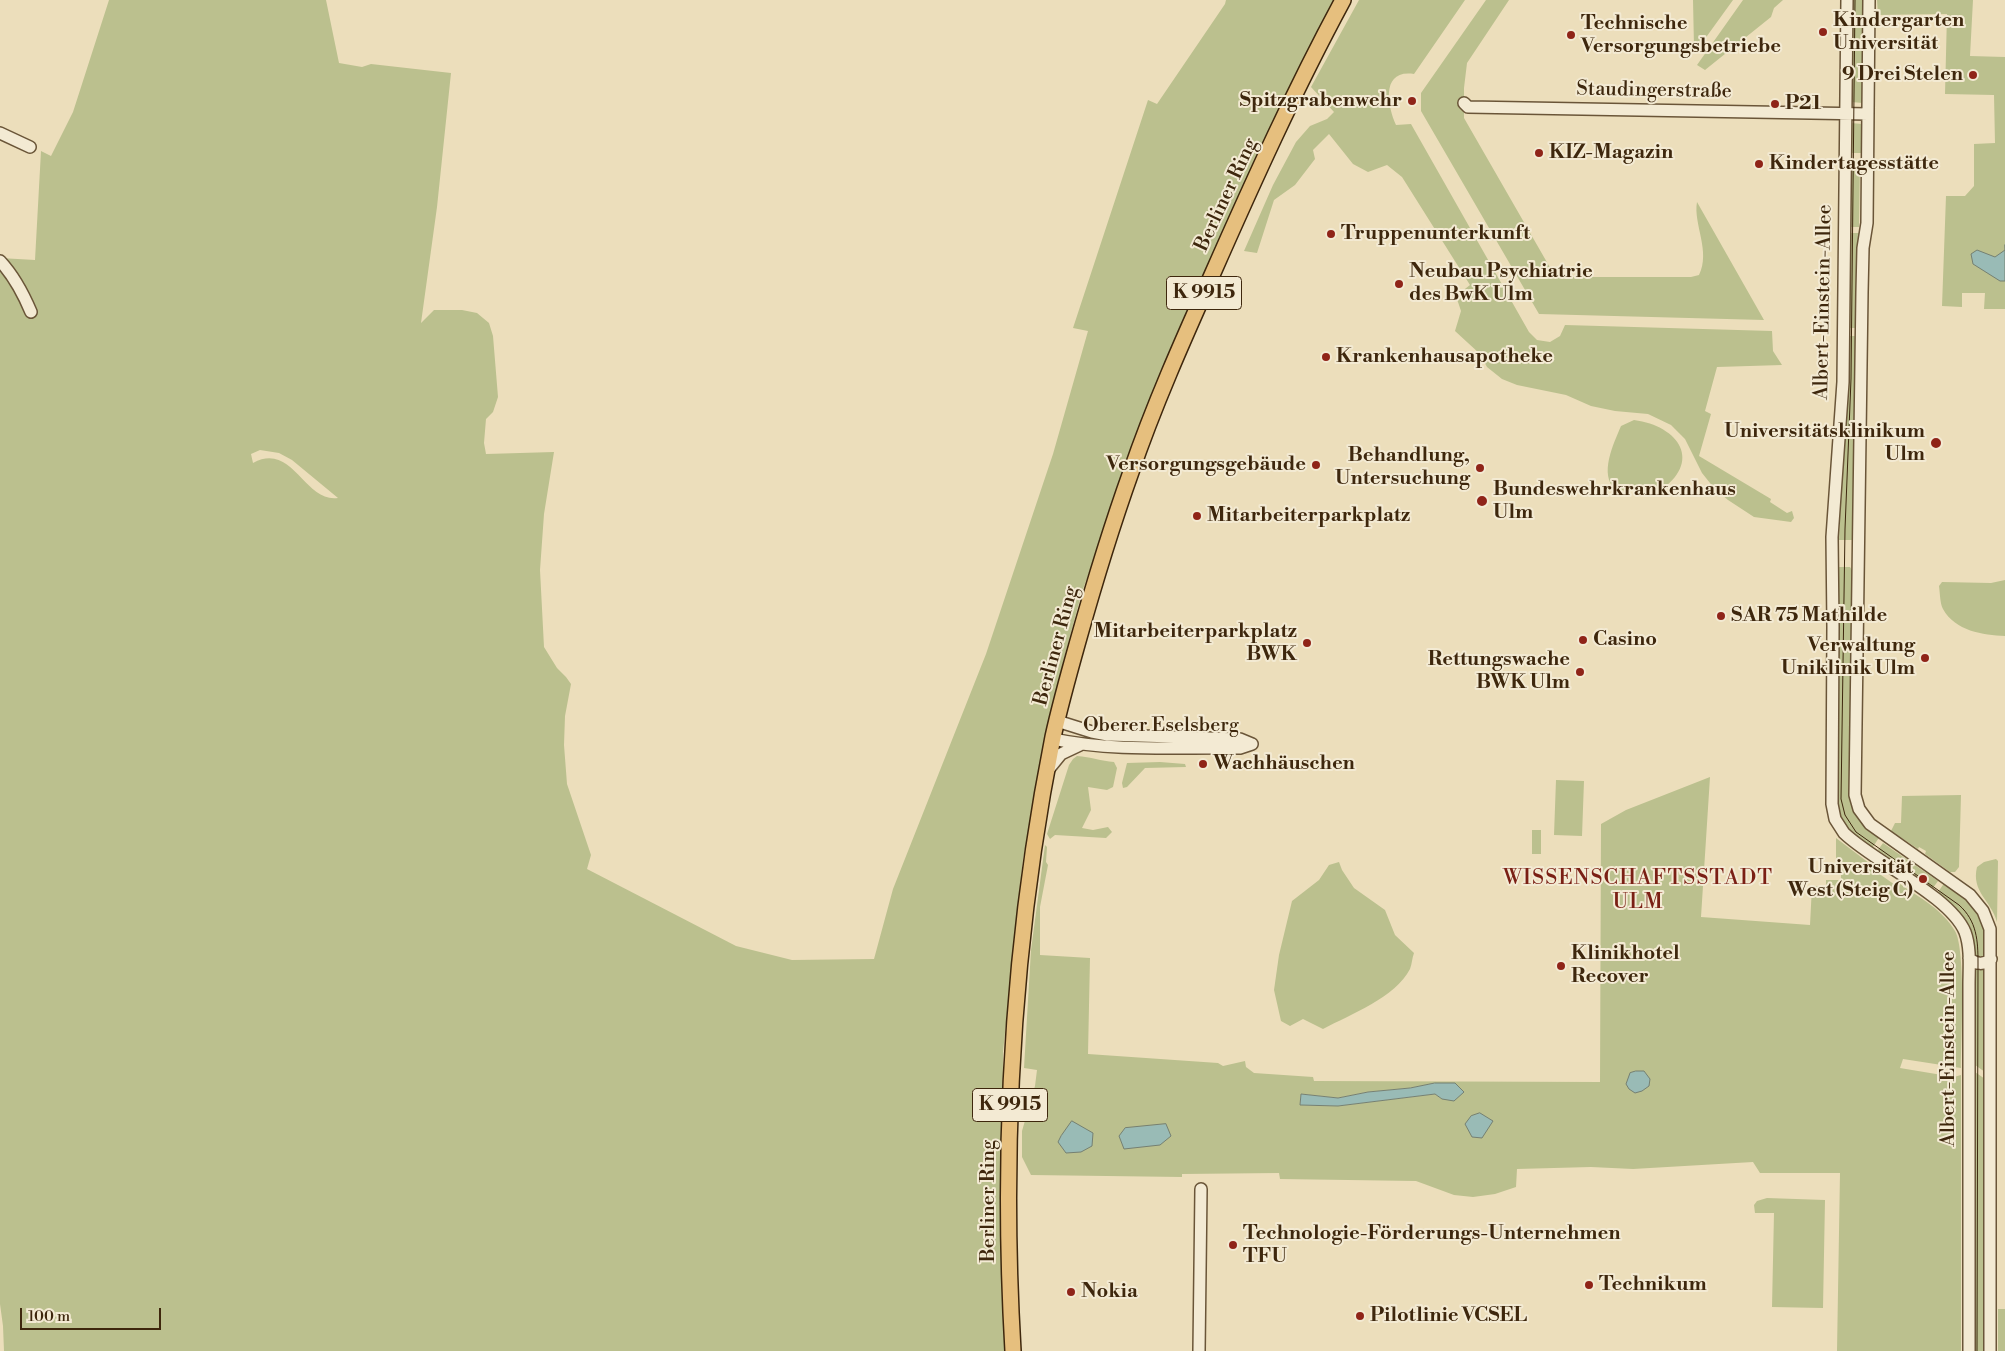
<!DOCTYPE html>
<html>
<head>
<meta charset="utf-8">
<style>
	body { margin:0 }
	#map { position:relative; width:2005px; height:1351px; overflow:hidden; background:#ecdebb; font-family:"Libre Bodoni",serif }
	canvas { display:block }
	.scale { position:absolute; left:20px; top:1308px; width:141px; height:22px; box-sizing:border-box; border:2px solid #3e270d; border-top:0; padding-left:6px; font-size:15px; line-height:18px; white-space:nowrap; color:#3e270d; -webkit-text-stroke:4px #f3ead3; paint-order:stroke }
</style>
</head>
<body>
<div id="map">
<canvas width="2005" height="1351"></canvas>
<div class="scale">100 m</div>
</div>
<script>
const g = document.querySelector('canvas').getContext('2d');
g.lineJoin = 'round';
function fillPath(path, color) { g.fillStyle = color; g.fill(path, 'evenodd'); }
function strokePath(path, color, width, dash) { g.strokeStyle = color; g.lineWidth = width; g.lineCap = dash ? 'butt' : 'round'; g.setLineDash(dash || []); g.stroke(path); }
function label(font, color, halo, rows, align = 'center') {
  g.font = font + ' "Libre Bodoni",serif'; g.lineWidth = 4; g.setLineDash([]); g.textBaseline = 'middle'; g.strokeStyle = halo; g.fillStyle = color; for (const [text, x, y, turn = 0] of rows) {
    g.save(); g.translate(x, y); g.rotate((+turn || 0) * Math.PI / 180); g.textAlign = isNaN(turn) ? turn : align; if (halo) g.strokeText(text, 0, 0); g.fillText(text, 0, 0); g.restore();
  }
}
const green = new Path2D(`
	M109,0H326L339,63L362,67L371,64L451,73L437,207L421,323L434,310H462L477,313L489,323L493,336L498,397L493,412L486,419L484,443L486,454L554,452L544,514L540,570L544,647L557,668L566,677L571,684L565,716L564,745L567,784L591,855L587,869L736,946L792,960L874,959L893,889L986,654L1053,454L1088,331L1073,328L1148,100L1157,104L1225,4L1226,0H1336L1240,194L1175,343L1127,466L1082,592L1064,658L1045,743L1023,859L1003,1052L1002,1285L1005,1351H4L3,1326L0,1304V258L35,260L41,151L51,156L73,112ZM260,450L279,453L292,460L338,498C304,503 293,441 253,463L251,454Z
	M1359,0H1465L1414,74C1381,69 1387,105 1396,125L1411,124L1529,332L1537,340L1550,342L1560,336L1565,325L1772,331L1773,351L1782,365L1717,367L1705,411L1711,414L1699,456L1771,499L1770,502L1787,513L1792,511L1794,518L1791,522L1754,517L1728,500L1714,488L1702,473L1685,439L1671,425L1648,414L1615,411L1591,406L1566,395L1517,385L1502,379L1487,367L1480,354L1455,331L1461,311L1456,296L1470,285L1402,177L1387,165L1368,172L1353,164L1329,134L1313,150L1315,159L1295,185L1274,200L1257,253L1244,251L1273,185L1296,142L1310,126L1327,119L1334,112L1311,87Z
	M1486,0H1509L1467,63L1464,88V118L1552,271L1573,277H1691L1699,275C1711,251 1693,224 1697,202L1764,320L1539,314L1421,111V93Z
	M1693,0H1733L1694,54V47Z
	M1743,0H1783L1774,8L1771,17L1705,70L1697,65Z
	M1849,0H1866L1863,103L1851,102Z
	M1877,0H1973L1970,56L2005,57V309H1984L1985,293H1962V307L1942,306L1946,196H1965L1974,186V144L1995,143L1994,95L1945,94L1947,14L1878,15Z
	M1851,123L1862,124L1865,153H1848Z
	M1852,160H1860L1859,227H1851Z
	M1847,233H1863L1859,328H1847Z
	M1846,336H1859L1856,540H1839Z
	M1634,420C1679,426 1704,462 1658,492L1616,490C1598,475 1614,443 1621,426Z
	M1839,567H1850L1852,570L1851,594L1854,602L1852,792L1880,836L1871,850L1855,839L1838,817Z
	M2005,580V636C1983,635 1955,631 1943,609C1940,604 1940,593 1939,586L1942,582L1991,583Z
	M1077,756C1091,757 1101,761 1114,762L1117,768L1113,787L1107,790L1088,787L1091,810L1082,828L1093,830L1108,827L1112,832L1106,838L1055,835L1050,839L1047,834L1069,765L1073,759Z
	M1160,762L1185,764L1186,767L1145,768L1127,787L1123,788L1122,783L1127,763Z
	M1710,777L1701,917L1810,925L1812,886H1826V880H1841V868H1836V838L1869,863L1868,866L1898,887L1900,884C1919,897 1943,910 1955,931C1966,950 1961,1040 1961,1068L1903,1059L1900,1068L1954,1077L1961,1075V1351H1837L1840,1173H1760L1753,1162L1633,1169L1591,1167L1517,1169L1516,1187L1495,1194L1473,1197L1454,1195L1416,1181L1280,1179L1279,1173L1182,1174V1177L1031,1175L1022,1157V1131L1035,1086L1037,1070L1024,1068L1031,950L1045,845L1047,847L1046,862L1048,865L1040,907V955L1090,958L1088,1054L1218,1063L1223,1066L1245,1061L1246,1067L1254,1073L1313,1077L1314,1081L1600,1082L1601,824L1626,810ZM1435,1083H1455L1442,1099L1435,1094L1338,1106L1300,1105L1301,1094L1338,1098L1368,1092L1410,1088Z
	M1556,780L1584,781L1582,836L1554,835Z
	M1961,795L1959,867L1955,872H1950L1925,854L1926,851L1919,847L1918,849L1891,831L1895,823H1901L1902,796Z
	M1532,830H1541V854H1532Z
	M1883,843L1938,881L1933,888L1878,850Z
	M1996,859L1998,861L1997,922C1991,900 1971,892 1977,867L1984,862Z
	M1339,862L1342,870L1354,888L1385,910L1395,935L1414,953C1412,958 1412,964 1410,969C1395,998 1351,1014 1323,1029L1303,1019L1290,1026L1281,1021L1274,990L1279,955L1292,901L1319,880L1329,865Z
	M1945,882L1966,897L1984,918L1987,956L1976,957C1973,949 1975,940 1972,932C1967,915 1950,905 1936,895Z
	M1974,968H1987L1985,1072L1975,1065L1971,1064Z
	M1975,1072L1985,1079L1987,1351H1971V1079H1975Z
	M1767,1198L1825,1200L1823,1308L1772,1307L1774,1213H1755L1754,1205L1757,1201Z
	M1998,1309H2005V1351H1998Z`);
const water = new Path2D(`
	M2005,245V281H2000L1973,264L1971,254L1977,250L1995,257L2005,250Z
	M1636,1071H1644L1650,1079L1649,1086L1642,1091L1635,1093L1629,1089L1626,1084L1630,1073Z
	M1435,1083H1455L1464,1092L1454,1101L1442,1099L1435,1094L1338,1106L1300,1105L1301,1094L1338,1098L1368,1092L1410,1088Z
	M1480,1113L1493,1121L1482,1138L1472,1137L1465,1124L1471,1116Z
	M1072,1121L1093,1133L1092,1146L1081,1152L1066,1153L1058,1142L1061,1136Z
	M1166,1124L1171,1136L1160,1145L1124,1149L1119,1136L1125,1128Z`);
const minor = new Path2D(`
	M1847,0L1843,382L1832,537L1833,627L1832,804L1835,819L1844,833C1874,862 1950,896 1965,932C1971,948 1969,968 1969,985V1351
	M1869,0L1867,223L1863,248L1862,292L1855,795L1859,809L1870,824L1970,895L1983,911L1990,929V1351
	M1464,103L1468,107L1868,114
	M0,133L30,147
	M0,261C14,276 23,293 31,312
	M1057,721L1092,732L1108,735L1240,739L1252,744
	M1053,739C1114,752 1178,747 1240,748L1252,744
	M1048,770L1061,754L1080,745
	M1969,958C1976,965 1984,965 1991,959
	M1199,1351L1201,1189`);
const major = new Path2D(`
	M1013,1351C1001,1146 1013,938 1053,737C1060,705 1069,673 1078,641C1094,584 1111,528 1131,472C1154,405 1183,340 1212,275C1253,182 1295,89 1343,0`);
const tram = new Path2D(`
	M1855,0L1851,379L1845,529L1841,799L1845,815L1856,832L1959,905C1977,921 1978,941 1978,963L1977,1351`);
const markers = [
	[1823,32,5,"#8f2418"],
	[1571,35,5,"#8f2418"],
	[1973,75,5,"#8f2418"],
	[1412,101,5,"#8f2418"],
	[1775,104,5,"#8f2418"],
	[1539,153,5,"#8f2418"],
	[1759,164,5,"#8f2418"],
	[1331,234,5,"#8f2418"],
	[1399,284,5,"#8f2418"],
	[1326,357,5,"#8f2418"],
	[1936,443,6,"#8f2418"],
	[1316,465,5,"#8f2418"],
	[1480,468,5,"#8f2418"],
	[1482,501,6,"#8f2418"],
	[1197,516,5,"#8f2418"],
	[1721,616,5,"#8f2418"],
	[1583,640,5,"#8f2418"],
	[1307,643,5,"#8f2418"],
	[1925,658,5,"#8f2418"],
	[1580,672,5,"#8f2418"],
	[1203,764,5,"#8f2418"],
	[1923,879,5,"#8f2418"],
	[1561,966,5,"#8f2418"],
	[1233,1245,5,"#8f2418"],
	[1589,1285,5,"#8f2418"],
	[1071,1292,5,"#8f2418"],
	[1360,1316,5,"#8f2418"]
];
const shields = [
	[1204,293,75],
	[1010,1105,75]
];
const shieldNames = [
	["K 9915",1204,293],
	["K 9915",1010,1105]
];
const poiNames = [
	["Kindergarten",1833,21],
	["Universität",1833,44],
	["Technische",1581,24],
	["Versorgungsbetriebe",1581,47],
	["9 Drei Stelen",1963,75,"right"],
	["Spitzgrabenwehr",1402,101,"right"],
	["P21",1785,104],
	["KIZ-Magazin",1549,153],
	["Kindertagesstätte",1769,164],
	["Truppenunterkunft",1341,234],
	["Neubau Psychiatrie",1409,272],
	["des BwK Ulm",1409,295],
	["Krankenhausapotheke",1336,357],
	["Universitätsklinikum",1925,432,"right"],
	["Ulm",1925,455,"right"],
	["Behandlung,",1470,456,"right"],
	["Untersuchung",1470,479,"right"],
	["Versorgungsgebäude",1306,465,"right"],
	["Bundeswehrkrankenhaus",1493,490],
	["Ulm",1493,513],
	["Mitarbeiterparkplatz",1207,516],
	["SAR 75 Mathilde",1731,616],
	["Mitarbeiterparkplatz",1297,632,"right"],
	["BWK",1297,655,"right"],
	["Casino",1593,640],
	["Verwaltung",1915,646,"right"],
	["Uniklinik Ulm",1915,669,"right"],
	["Rettungswache",1570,660,"right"],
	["BWK Ulm",1570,683,"right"],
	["Wachhäuschen",1213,764],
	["Universität",1913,868,"right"],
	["West (Steig C)",1913,891,"right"],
	["Klinikhotel",1571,954],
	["Recover",1571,977],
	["Technologie-Förderungs-Unternehmen",1243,1234],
	["TFU",1243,1257],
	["Technikum",1599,1285],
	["Nokia",1081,1292],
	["Pilotlinie VCSEL",1370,1316]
];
const streetNames = [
	["Staudingerstraße",1654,91,1],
	["Berliner Ring",1227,195,-65],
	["Albert-Einstein-Allee",1824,302,-89],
	["Berliner Ring",1057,646,-75],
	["Oberer Eselsberg",1161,726],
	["Albert-Einstein-Allee",1949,1049,-90],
	["Berliner Ring",989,1201,-90]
];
const neighbourhoodNames = [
	["WISSENSCHAFTSSTADT",1638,879],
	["ULM",1638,903]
];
fillPath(green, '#bbc08e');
fillPath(water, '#99bbb6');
strokePath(water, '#758072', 1);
strokePath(minor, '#6a5538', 14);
strokePath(major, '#3e270d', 18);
strokePath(minor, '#f3ead3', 11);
strokePath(major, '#e6bf7e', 15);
strokePath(tram, '#3e270d', 1);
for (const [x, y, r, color] of markers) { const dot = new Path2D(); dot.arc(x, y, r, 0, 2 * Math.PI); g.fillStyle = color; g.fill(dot); strokePath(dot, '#f3ead3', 2); }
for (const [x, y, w] of shields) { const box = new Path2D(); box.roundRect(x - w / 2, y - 16.5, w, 33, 4); g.fillStyle = '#f3ead3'; g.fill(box); strokePath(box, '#3e270d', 1); }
label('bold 19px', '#3e270d', null, shieldNames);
label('bold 20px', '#3e270d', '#f3ead3', poiNames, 'left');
label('20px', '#3e270d', '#f3ead3', streetNames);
g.letterSpacing = '1px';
label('21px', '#7a1f14', '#f3ead3', neighbourhoodNames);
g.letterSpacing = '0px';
</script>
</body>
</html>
